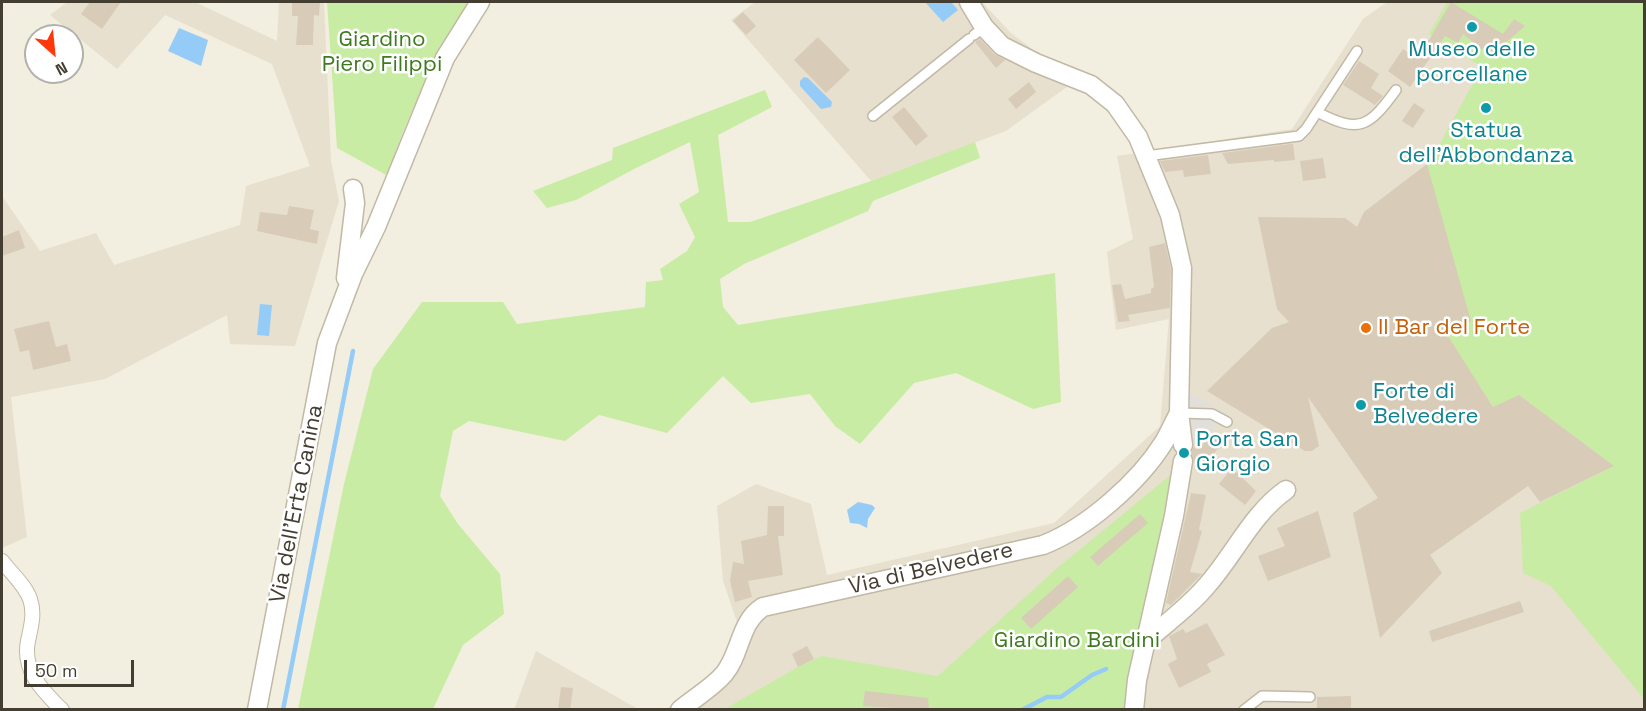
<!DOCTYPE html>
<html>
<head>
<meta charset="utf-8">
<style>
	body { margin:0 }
	#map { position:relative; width:1646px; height:711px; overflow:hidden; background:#f2eee0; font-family:"Space Grotesk",sans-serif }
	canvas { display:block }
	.frame { position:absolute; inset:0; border:3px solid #443d31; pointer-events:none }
	.north { position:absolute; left:24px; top:24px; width:60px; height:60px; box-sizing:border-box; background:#fff; border:2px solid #b4b1ad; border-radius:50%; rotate:153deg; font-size:16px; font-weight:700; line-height:24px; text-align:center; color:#443d31 }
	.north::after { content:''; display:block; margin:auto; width:21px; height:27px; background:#ff370b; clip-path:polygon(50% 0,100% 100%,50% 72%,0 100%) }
	.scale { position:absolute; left:24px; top:660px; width:110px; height:27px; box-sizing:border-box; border:3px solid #443d31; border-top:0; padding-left:8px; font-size:18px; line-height:21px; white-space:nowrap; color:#443d31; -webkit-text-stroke:4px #fff; paint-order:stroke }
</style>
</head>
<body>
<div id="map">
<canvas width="1646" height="711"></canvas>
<div class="frame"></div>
<div class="north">N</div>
<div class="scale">50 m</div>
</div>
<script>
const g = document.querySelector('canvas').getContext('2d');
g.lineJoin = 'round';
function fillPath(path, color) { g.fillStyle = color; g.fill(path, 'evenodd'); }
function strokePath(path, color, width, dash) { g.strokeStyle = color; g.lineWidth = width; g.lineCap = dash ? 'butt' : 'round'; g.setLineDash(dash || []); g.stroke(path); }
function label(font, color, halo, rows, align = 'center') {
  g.font = font + ' "Space Grotesk",sans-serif'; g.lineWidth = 5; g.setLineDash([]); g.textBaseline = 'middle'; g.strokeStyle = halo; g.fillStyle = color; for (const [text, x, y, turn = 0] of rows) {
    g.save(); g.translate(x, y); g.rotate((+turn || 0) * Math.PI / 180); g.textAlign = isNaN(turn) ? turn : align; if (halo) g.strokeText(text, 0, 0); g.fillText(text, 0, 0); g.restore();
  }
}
const residential = new Path2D(`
	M67,2H195L277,41L279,2H324L331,161L339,201L295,346L230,344L227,315L105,379L11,397L27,537L2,548V196L40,251L96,233L114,265L240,225L246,186L310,166L272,64L165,15L117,69L50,15Z
	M755,2H982L1011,33L1075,81L1006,131L871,181L731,20Z
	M1387,2H1644V709L665,710L717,671L738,625L723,581L717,506L756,484L811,504L827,575L1054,523L1160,426L1169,319L1116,330L1107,252L1133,239L1117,156L1292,129L1363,19Z
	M536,651L638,709L514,710Z`);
const green = new Path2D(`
	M327,2H471C438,57 406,114 388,176L337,148Z
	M1447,2H1644V699L1551,586L1523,573L1520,513L1614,466L1519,395L1507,428L1440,325L1427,167L1482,67L1429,34Z
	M765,90L772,107L718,135L728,222H750L871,181L975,142L980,158L873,201L868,211L744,264L720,279L723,307L738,325L1055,273L1061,402L1033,409L956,373L914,383L860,444L835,426L810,394L751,403L723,376L667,433L599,415L565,441L469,421L453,431L440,496L458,524L500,574L504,614L463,645L433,709H298L344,484L373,369L422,302H503L517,324L645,307L646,282L663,280L660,269L687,251L695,237L679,204L699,192L690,142L636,168L576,200L547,208L533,191L612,160L613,148Z
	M1173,473L1135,709L723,710L798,667L822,656L938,676L1055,570Z`);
const parking = new Path2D(`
	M1184,389L1228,414L1198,444L1189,441Z`);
const water = new Path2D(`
	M925,2H951L958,10L943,22Z
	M179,28L208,40L201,66L168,51Z
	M804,77L808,78L832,102L831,107L821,109L800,86V81Z
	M260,304L272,305L269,336L257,335Z
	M858,502L872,505L875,508L868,519L867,528L859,524L850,523L847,510Z`);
const stream = new Path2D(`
	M283,710L353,351
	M1022,710L1047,697H1061L1092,675L1106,669`);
const building = new Path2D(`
	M90,2H121L102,29L81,14Z
	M292,2H320L319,16L314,15L313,45H296L298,16H292Z
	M1451,2L1503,34L1514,19L1525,26L1497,50L1494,49L1488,54L1463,34L1458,43L1445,36L1410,87L1388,71L1403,49L1413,56L1426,38L1429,40Z
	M743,12L756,26L746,35L733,21Z
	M818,37L850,70L826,93L794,60Z
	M980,39L994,54L1005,60L996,68L975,42Z
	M1359,61L1379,74L1371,88L1383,96L1375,105L1343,85Z
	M1029,82L1036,92L1016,109L1008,99Z
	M1414,103L1425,110L1413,128L1402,121Z
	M904,107L928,136L916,146L892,117Z
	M1290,144H1293L1295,160L1274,162V160L1228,164L1222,153Z
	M1208,155L1211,174L1184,177L1183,170L1165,172L1160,161Z
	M1323,158L1326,178L1303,181L1300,161Z
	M1427,164L1471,321L1448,336L1493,407L1519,395L1614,466L1540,502L1528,486L1430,555L1442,573L1380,638L1353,513L1378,498L1308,397L1319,446L1312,451H1305L1207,391L1272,328L1289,322L1277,309L1258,217L1345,218L1357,227L1364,212Z
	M289,206L314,210L310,229L319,231L317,244L257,231L260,212L287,215Z
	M19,230L25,248L2,256V237Z
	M1165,243L1171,269L1170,308L1128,315L1130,321L1118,322L1112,285L1121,284L1125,299L1151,293V289L1154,287L1149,247Z
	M49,321L56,347L67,344L71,361L33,370L29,350L20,352L14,329Z
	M1213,436L1223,443L1209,459L1207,457L1204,460L1206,463L1201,462L1197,466L1191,453L1194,446L1196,449Z
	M1232,468L1256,491L1245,505L1219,484Z
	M1191,493L1206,495L1199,530L1202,531L1190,572L1202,574L1171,605L1166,603Z
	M768,506H784V536H778L783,575L748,581L752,597L735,602L730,581L733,562L744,564L741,541L767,535Z
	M1318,511L1331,557L1268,581L1258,556L1285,546L1277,528Z
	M1140,514L1148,523L1098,566L1090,557Z
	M1068,576L1078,587L1031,629L1021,618Z
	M1520,601L1524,612L1432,642L1429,631Z
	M1207,623L1225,655L1207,664L1211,672L1179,688L1168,664L1177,659L1169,636L1183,629L1186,633Z
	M807,646L814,659L798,667L792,654Z
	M561,687L573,688L570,710H558Z
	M865,691L928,698L929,710L863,706Z
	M1351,696V710H1317V697Z`);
const service = new Path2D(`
	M974,35L984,27
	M1317,112C1360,134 1369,127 1396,90
	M873,116L969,39
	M1146,156L1299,136L1306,129L1357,51
	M1179,413L1212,414L1227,422
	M1244,710L1262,696L1310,697`);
const pedestrian = new Path2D(`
	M2,561C11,573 25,585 30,599C35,613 31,627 28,641C22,671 43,691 62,710`);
const minor = new Path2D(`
	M969,2L984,27L1002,46L1036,63L1091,85L1115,104L1138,137L1170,215L1182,268L1179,413L1183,445
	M346,278L355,203L353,189
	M1147,640C1168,622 1192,604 1209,583C1235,553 1253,513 1286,490
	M257,710L327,343L353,274L376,227L445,58L480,2
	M680,710C694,698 712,688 724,674C741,654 739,622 763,607L1043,545C1087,528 1139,482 1164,442C1170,432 1174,422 1179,413
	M1134,710L1137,680L1174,516L1183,461`);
const markers = [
	[1472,27,6,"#0f9aa8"],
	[1486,108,6,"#0f9aa8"],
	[1366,328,6,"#e8710a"],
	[1361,405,6,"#0f9aa8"],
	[1184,453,6,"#0f9aa8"]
];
const parkNames = [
	["Giardino",382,40],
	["Piero Filippi",382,65],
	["Giardino Bardini",1077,641]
];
const cultureNames = [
	["Museo delle",1472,50],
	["porcellane",1472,75],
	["Statua",1486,131],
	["dell'Abbondanza",1486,156],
	["Forte di",1373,392,"left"],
	["Belvedere",1373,417,"left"],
	["Porta San",1196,440,"left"],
	["Giorgio",1196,465,"left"]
];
const foodNames = [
	["Il Bar del Forte",1378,328]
];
const streetNames = [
	["Via dell'Erta Canina",297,504,-79],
	["Via di Belvedere",931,569,-13]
];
fillPath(residential, '#e7e0ce');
fillPath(green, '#c9eca4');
fillPath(parking, '#e2dfda');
fillPath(water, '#95ccf7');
strokePath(stream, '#95ccf7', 4.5);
fillPath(building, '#d8ccb8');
strokePath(service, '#c1b9a5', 12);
strokePath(pedestrian, '#c1b9a5', 16);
strokePath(minor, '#c1b9a5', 21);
strokePath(service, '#fff', 9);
strokePath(pedestrian, '#fff', 14);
strokePath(minor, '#fff', 18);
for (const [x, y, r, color] of markers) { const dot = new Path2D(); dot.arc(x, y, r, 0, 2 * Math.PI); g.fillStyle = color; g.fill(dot); strokePath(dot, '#fff', 2); }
label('22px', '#3f7a20', '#fff', parkNames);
label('22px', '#0d838f', '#fff', cultureNames);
label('22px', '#c56008', '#fff', foodNames, 'left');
label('22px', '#443d31', '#fff', streetNames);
</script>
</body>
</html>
